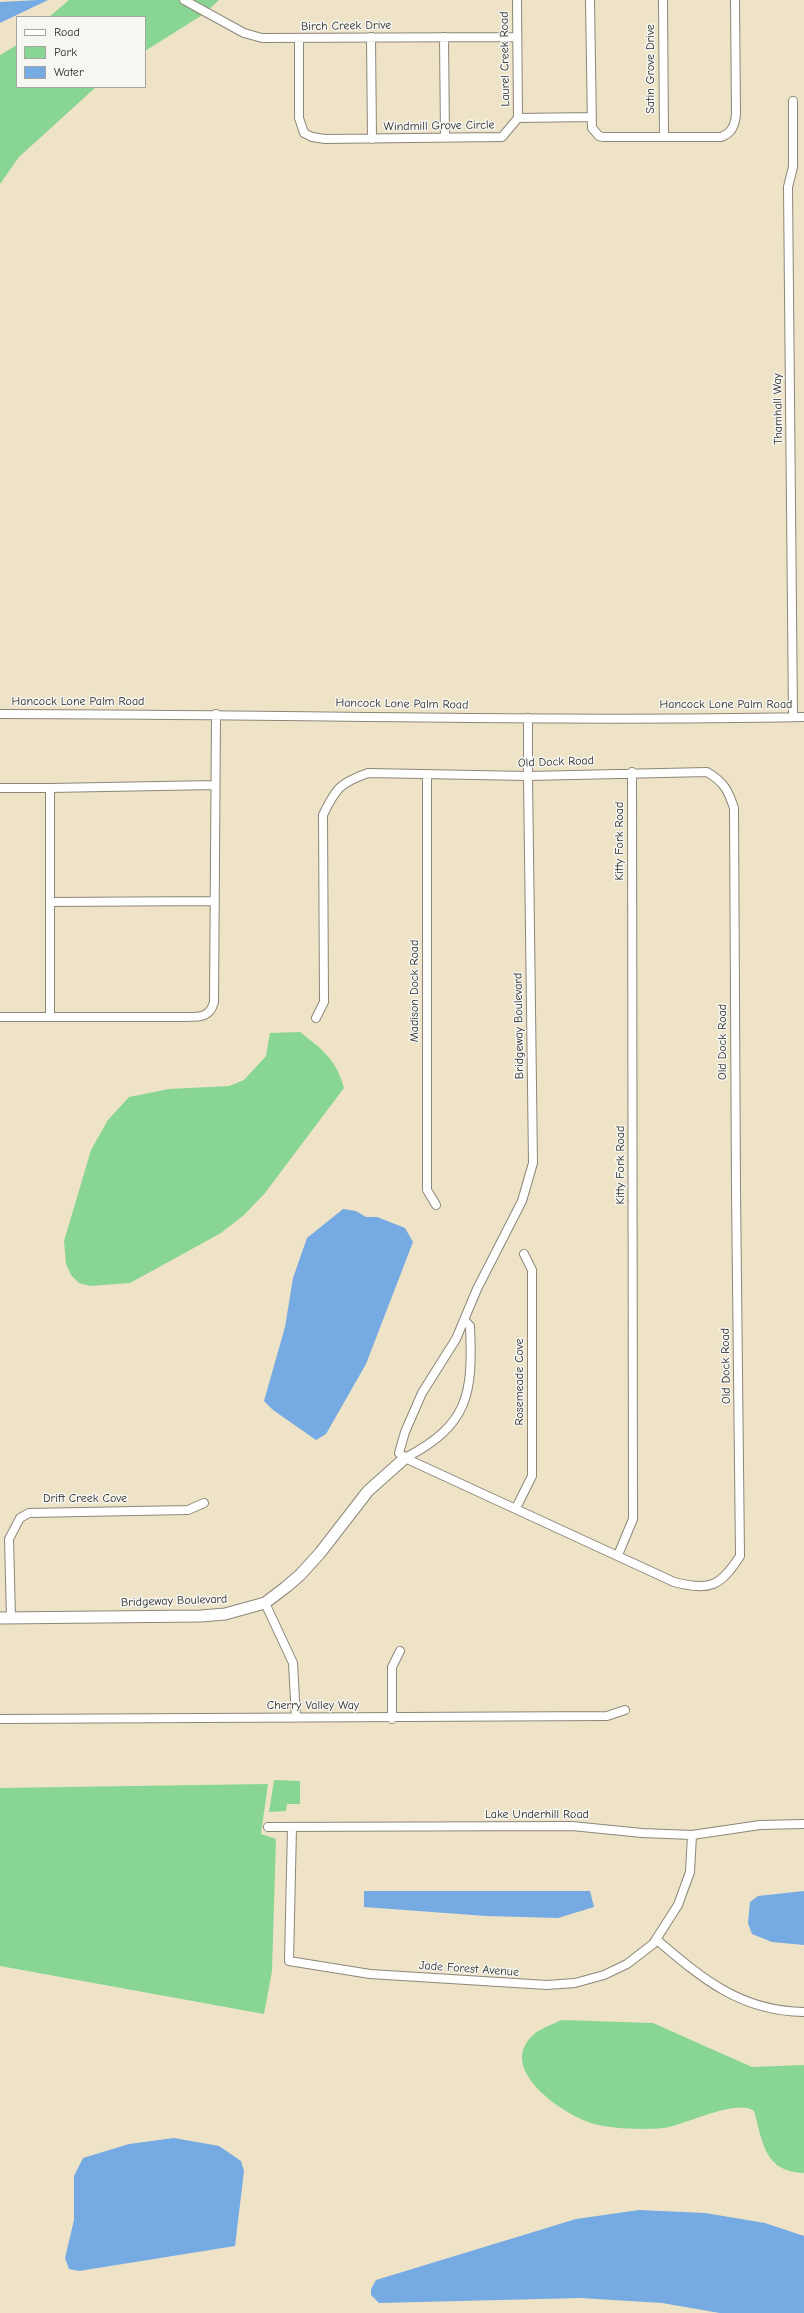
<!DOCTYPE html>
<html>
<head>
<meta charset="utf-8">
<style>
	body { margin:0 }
	#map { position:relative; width:804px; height:2313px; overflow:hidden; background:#eee3c7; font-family:"Comic Neue",sans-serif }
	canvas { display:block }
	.legend { position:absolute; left:16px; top:16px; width:130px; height:72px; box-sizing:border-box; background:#f6f6f2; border:1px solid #a5a5a2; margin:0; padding:5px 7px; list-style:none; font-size:12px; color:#2b2b2b }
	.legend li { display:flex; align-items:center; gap:8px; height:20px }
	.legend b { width:20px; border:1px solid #a5a5a2 }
</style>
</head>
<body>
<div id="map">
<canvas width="804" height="2313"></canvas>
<ul class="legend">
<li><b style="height:5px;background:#fff"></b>Road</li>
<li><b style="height:11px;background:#89d694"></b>Park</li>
<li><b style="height:11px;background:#75aae3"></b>Water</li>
</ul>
</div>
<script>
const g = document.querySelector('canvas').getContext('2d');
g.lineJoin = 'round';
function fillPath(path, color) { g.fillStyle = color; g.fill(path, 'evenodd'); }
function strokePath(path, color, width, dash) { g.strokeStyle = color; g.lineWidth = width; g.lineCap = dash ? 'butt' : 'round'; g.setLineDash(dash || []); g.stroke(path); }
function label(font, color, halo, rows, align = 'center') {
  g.font = font + ' "Comic Neue",sans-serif'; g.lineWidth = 3; g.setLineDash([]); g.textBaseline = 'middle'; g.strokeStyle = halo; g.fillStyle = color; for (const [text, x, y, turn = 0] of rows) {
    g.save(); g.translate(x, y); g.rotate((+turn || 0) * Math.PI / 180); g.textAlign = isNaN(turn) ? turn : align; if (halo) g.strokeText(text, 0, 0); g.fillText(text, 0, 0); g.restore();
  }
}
const green = new Path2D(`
	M69,0H219L204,14L145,51V17H49Z
	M17,45V87H96L19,157L0,184V55Z
	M300,1032C323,1050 336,1059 344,1088L265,1193L244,1215L221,1233L130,1283L90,1286L79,1283L71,1275L66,1264L64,1241L91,1150L108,1120L129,1097L169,1089L229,1086L244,1080L266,1056L270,1033Z
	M274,1780L300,1781V1804H287L286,1811L269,1812Z
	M268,1784L261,1834L276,1839L272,1971L264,2014L0,1966V1788Z
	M561,2020L653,2023L752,2067L804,2065V2173C764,2172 763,2142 754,2111C738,2098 684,2125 664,2128C644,2130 610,2129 591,2123C563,2114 497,2070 532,2036C538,2029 552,2025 561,2020Z`);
const water = new Path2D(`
	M38,0H48L0,23V2Z
	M343,1209L356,1211L366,1217H377L405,1228L413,1242L366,1364L326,1434L316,1440L273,1410L264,1401L285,1327L293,1278L307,1238Z
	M364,1891H590L594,1907L558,1918L486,1916L364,1907Z
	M804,1891V1945L772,1942L752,1934L748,1923L750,1902L758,1896Z
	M174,2138L219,2146L241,2161L244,2171L235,2246L79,2271L69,2269L65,2258L74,2220V2176L83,2158L129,2144Z
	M639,2210L705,2213L765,2223L804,2236V2313H720L662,2303L581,2298L379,2303L371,2295V2289L376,2280L576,2219Z`);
const street = new Path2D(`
	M184,0L244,33L262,38L517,37
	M517,0L518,118
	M590,0L592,128L599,136L603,137H721C732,133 735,125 736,114L735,0
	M663,0L664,137
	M371,37L372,139
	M444,37L445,138
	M299,38V118L304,133L312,137L325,139L502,137L518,118L590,117
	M0,714C268,714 536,722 804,717
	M793,717L788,187L793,167V101
	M427,775V1190L436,1205
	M0,788H50
	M50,902L215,901
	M0,1017H186C201,1017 210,1017 214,1002L216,714
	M50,1017V788L215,785
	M316,1018L324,1002L323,815C336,788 340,783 368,773L528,776L707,772C724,782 728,790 734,808L736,1190L740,1556C720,1587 710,1591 674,1582L405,1458L399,1453L405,1432L422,1393L456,1339L477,1289L522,1201L533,1163L528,776V718
	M405,1458C469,1425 473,1394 470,1326L464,1320
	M516,1508L532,1476V1270L524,1254
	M618,1555L633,1519L632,772
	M265,1603L293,1663L296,1718
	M11,1618L9,1539L20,1518L29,1513L188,1510L204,1503
	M0,1719L607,1716L625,1710
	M392,1719V1667L400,1651
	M268,1827L572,1826L642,1833L692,1835L760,1825L804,1824
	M292,1827L289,1961L370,1974L547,1985L575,1983L604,1975L627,1964L653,1944L678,1905L690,1872L692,1835
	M657,1940C703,1979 740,2011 804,2012`);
const secondary = new Path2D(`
	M0,1618L201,1616L225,1614L265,1603L286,1587L300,1575L320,1553L368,1491L405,1458`);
const streetNames = [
	["Birch Creek Drive",346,26,-1],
	["Laurel Creek Road",505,59,-91],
	["Satin Grove Drive",651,69,-90],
	["Windmill Grove Circle",439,126,-1],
	["Thamhall Way",778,409,-91],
	["Hancock Lone Palm Road",78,702],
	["Hancock Lone Palm Road",402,704,1],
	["Hancock Lone Palm Road",726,705],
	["Old Dock Road",556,762,-2],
	["Kitty Fork Road",620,841,-90],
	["Madison Dock Road",415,991,-90],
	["Bridgeway Boulevard",519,1026,-91],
	["Old Dock Road",723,1042,-90],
	["Kitty Fork Road",621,1165,-90],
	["Old Dock Road",726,1366,-91],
	["Rosemeade Cove",520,1382,-90],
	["Drift Creek Cove",85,1499],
	["Bridgeway Boulevard",174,1601,-2],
	["Cherry Valley Way",313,1706],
	["Lake Underhill Road",537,1815],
	["Jade Forest Avenue",469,1969,4]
];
fillPath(green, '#89d694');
fillPath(water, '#75aae3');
strokePath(street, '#8c8779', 10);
strokePath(secondary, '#8c8779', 13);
strokePath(street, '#fff', 8);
strokePath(secondary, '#fff', 11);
label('12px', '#2b2b2b', '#f6f6f2', streetNames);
</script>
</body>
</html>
